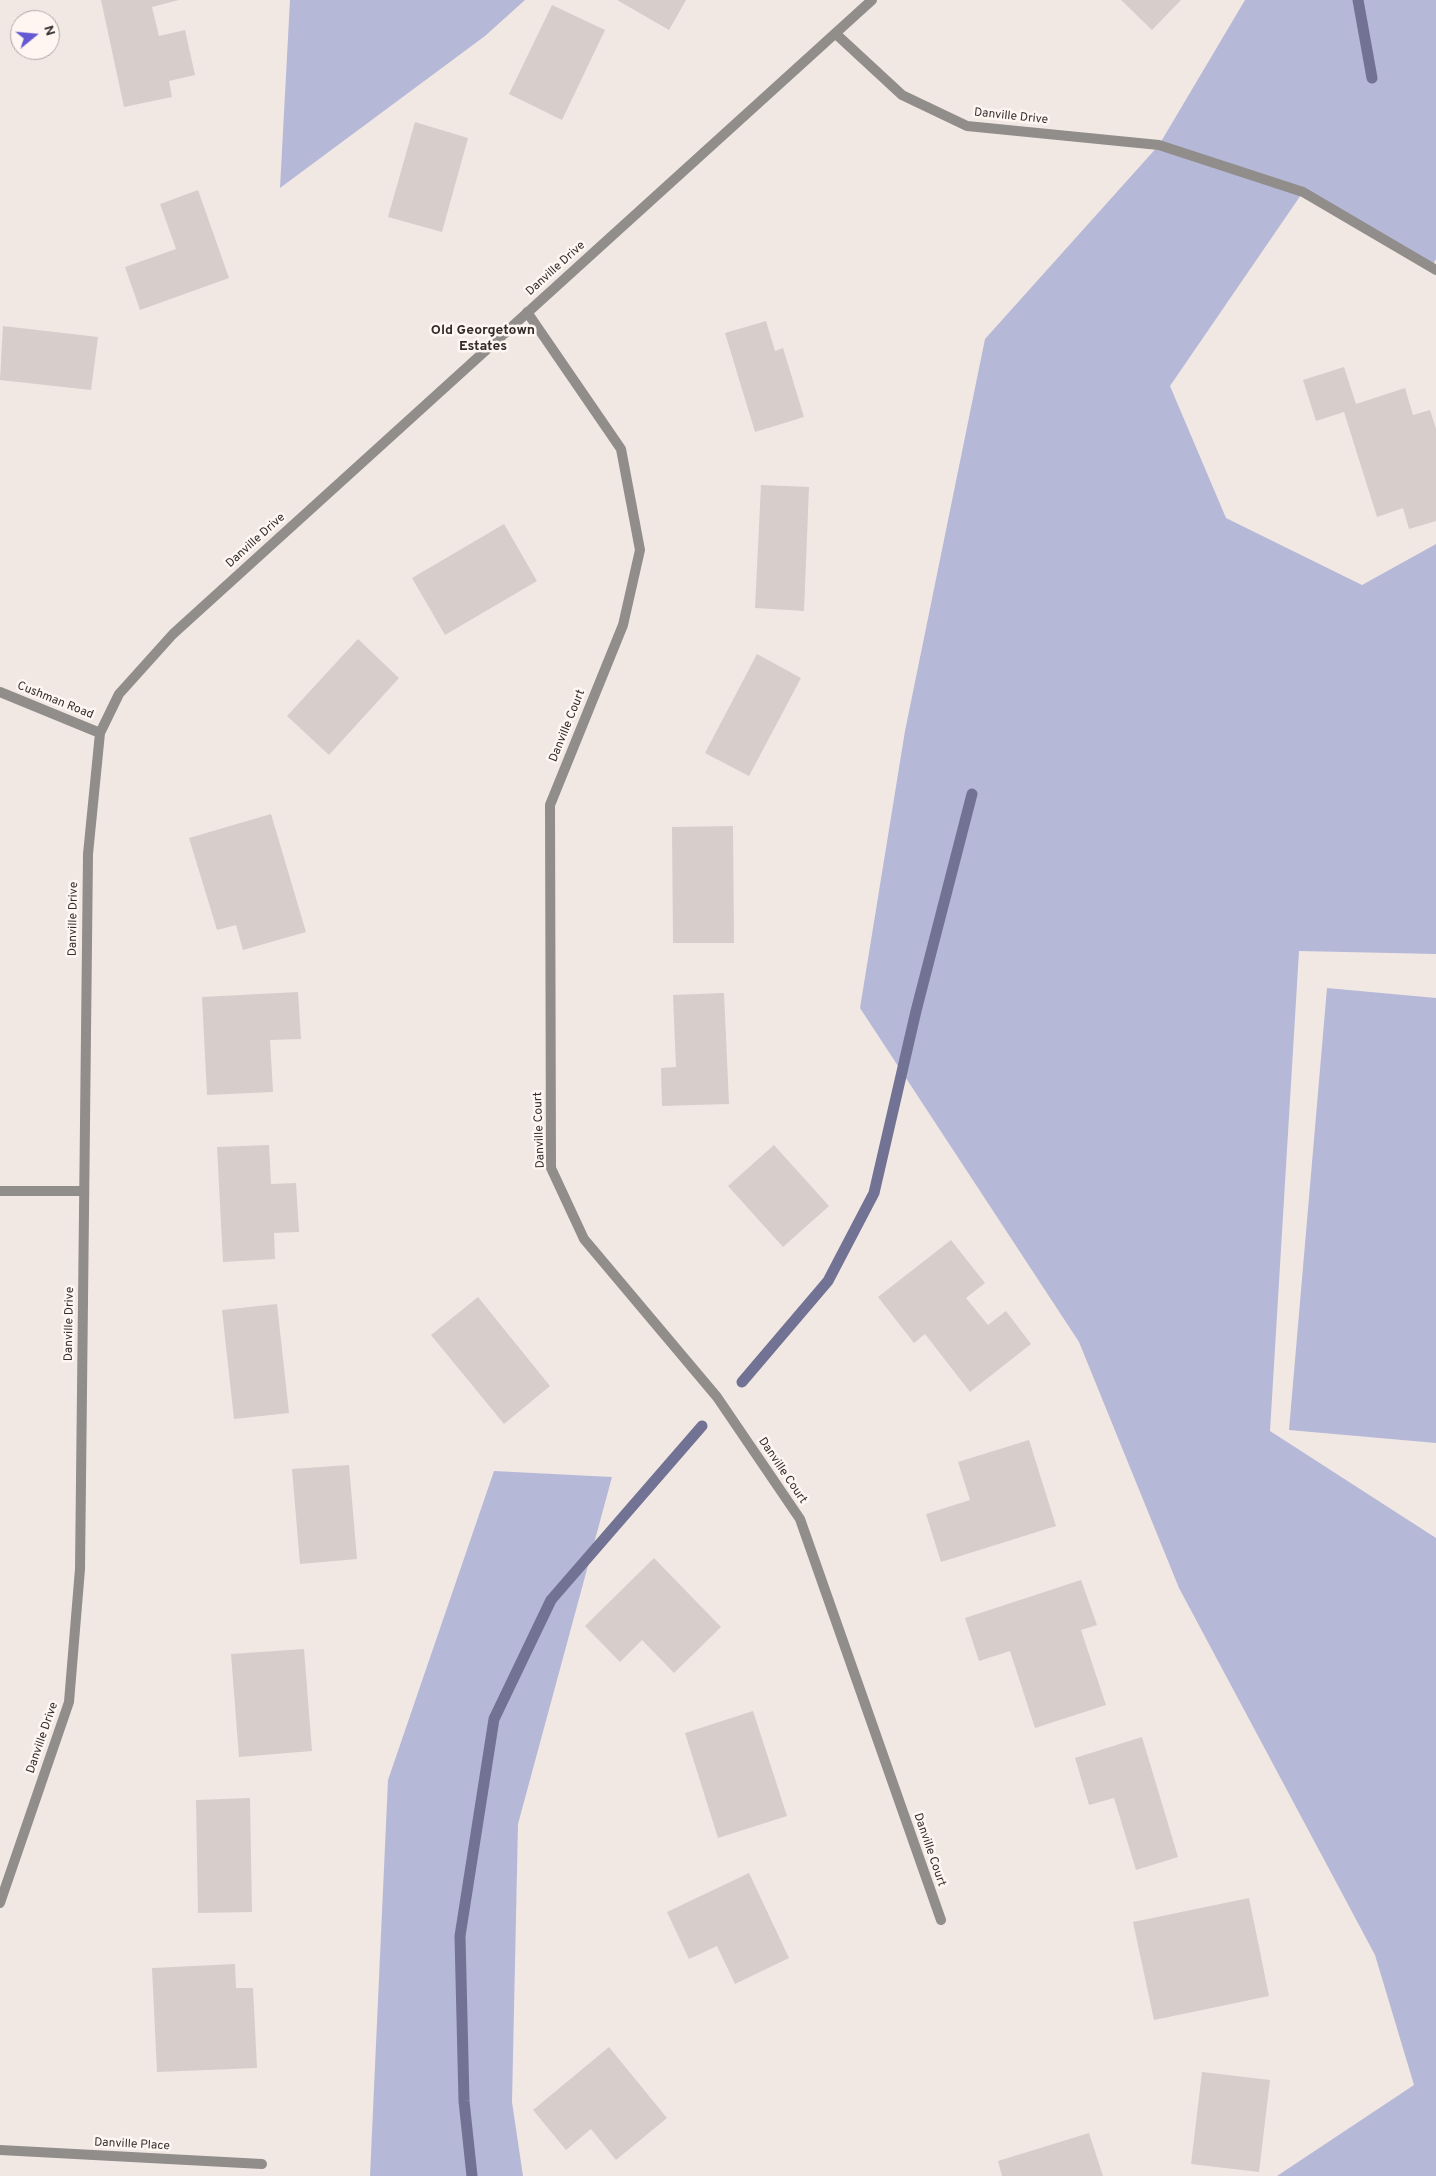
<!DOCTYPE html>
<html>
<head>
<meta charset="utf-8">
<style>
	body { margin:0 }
	#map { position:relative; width:1436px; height:2176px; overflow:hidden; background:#f1e8e4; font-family:Overpass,sans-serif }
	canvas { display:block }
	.north { position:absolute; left:10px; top:10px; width:50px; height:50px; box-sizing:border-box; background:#fff5f1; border:1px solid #ada6a3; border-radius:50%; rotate:73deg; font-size:14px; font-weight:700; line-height:20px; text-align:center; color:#332f2e }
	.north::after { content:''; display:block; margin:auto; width:18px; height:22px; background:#6359d2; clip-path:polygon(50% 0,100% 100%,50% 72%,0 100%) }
</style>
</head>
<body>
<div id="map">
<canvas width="1436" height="2176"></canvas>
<div class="north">N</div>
</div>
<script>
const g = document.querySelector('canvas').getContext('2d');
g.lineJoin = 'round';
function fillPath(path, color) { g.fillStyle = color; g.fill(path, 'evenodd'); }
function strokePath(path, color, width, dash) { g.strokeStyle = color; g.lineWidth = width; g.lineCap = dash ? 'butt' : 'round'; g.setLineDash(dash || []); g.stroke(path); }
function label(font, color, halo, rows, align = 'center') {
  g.font = font + ' Overpass,sans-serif'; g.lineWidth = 5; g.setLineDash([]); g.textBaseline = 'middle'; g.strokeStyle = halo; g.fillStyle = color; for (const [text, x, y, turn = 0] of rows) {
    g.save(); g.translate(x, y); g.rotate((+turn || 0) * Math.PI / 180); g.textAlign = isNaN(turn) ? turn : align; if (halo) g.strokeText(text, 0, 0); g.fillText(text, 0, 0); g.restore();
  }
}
const green = new Path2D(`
	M290,0H525L485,36L280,188Z
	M1245,0H1436V259L1432,267L1303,192L1170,386L1226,518L1362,585L1436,544V954L1299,951L1270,1431L1436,1538V2176H1277L1414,2085L1375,1955L1179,1588L1079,1342L860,1008L905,731L985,339L1159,145Z
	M1327,988L1436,998V1443L1289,1430Z
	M494,1471L612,1477L518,1824L512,2102L523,2176H370L388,1780Z`);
const stream = new Path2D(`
	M1358,0L1372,78
	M742,1382L828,1281L874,1193L916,1011L972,794
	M472,2176L464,2101L460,1936L494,1719L551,1600L702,1426`);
const building = new Path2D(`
	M101,0H179L152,7L159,36L185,30L195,75L169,81L172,97L124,107Z
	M617,0H686L669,30Z
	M1121,0H1181L1152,30Z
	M552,5L605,30L562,120L509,94Z
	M415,122L468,138L442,232L388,217Z
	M198,190L229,278L140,310L125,267L176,249L160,204Z
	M766,321L775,351L783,348L804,417L755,432L725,333Z
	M3,326L98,337L91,390L0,380Z
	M1344,367L1356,404L1405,388L1413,415L1430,410L1436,429V521L1409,529L1403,508L1377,517L1344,412L1316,421L1303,380Z
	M761,485L809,487L804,611L755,608Z
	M504,524L537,581L445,635L412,578Z
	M358,639L399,678L329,755L287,716Z
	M757,654L801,678L749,776L705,753Z
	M271,814L306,932L243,950L236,925L217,930L189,838Z
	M733,826L734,943H673L672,827Z
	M298,992L301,1039L270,1040L273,1092L207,1095L202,997Z
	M724,993L729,1104L662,1106L661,1068L676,1067L673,995Z
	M269,1145L271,1184L296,1183L299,1232L274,1233L275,1259L223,1262L217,1147Z
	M774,1145L829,1206L783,1247L728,1186Z
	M951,1240L985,1283L966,1298L988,1325L1006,1311L1031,1344L970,1392L925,1334L914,1343L878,1297Z
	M478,1297L550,1386L504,1424L431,1335Z
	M277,1304L289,1413L234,1419L222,1310Z
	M1029,1440L1056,1526L941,1562L926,1514L970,1500L958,1462Z
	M349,1465L357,1559L300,1564L292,1469Z
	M654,1558L721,1627L674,1673L642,1640L620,1662L585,1626Z
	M1081,1580L1097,1625L1081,1630L1106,1705L1035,1728L1010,1651L979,1661L965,1618Z
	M304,1649L312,1751L239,1757L231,1654Z
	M753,1711L787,1816L718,1838L685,1733Z
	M1142,1737L1178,1857L1136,1870L1114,1798L1089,1805L1075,1758Z
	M250,1798L252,1912L198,1913L196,1800Z
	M749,1873L789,1958L735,1984L717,1946L689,1959L667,1912Z
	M1249,1898L1269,1996L1154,2020L1133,1922Z
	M235,1964L236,1988H253L257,2068L157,2072L152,1968Z
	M609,2047L667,2118L616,2160L591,2129L566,2150L533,2110Z
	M1202,2072L1270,2080L1259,2172L1191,2164Z
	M1089,2133L1103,2176H1002L998,2161Z`);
const service = new Path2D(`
	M0,1191H84`);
const minor = new Path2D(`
	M836,34L902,95L967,126L1159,145L1303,192L1436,270
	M527,312L621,449L640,550L623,625L550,805L551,1168L584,1239L717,1397L800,1519L941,1920
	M0,692L100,733
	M0,1903L69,1702L80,1569L88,854L100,733L119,694L173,634L872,0
	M0,2150L262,2164`);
const streetNames = [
	["Danville Drive",1011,117,6],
	["Danville Drive",556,269,-42],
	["Danville Drive",256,541,-42],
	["Cushman Road",55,701,22],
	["Danville Court",568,726,-68],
	["Danville Drive",74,919,-89],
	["Danville Court",540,1130,-92],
	["Danville Drive",70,1324,-89],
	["Danville Court",782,1471,56],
	["Danville Drive",43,1738,-71],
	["Danville Court",929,1850,71],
	["Danville Place",132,2145,3]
];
const neighbourhoodNames = [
	["Old Georgetown",483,331],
	["Estates",483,347]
];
fillPath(green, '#b6b8d8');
strokePath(stream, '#727294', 11);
fillPath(building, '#d7cdca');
strokePath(service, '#918d8b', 10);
strokePath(minor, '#918d8b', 10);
label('12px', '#332f2e', '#fff5f1', streetNames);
label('bold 14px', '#322b28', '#fff5f1', neighbourhoodNames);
</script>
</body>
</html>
